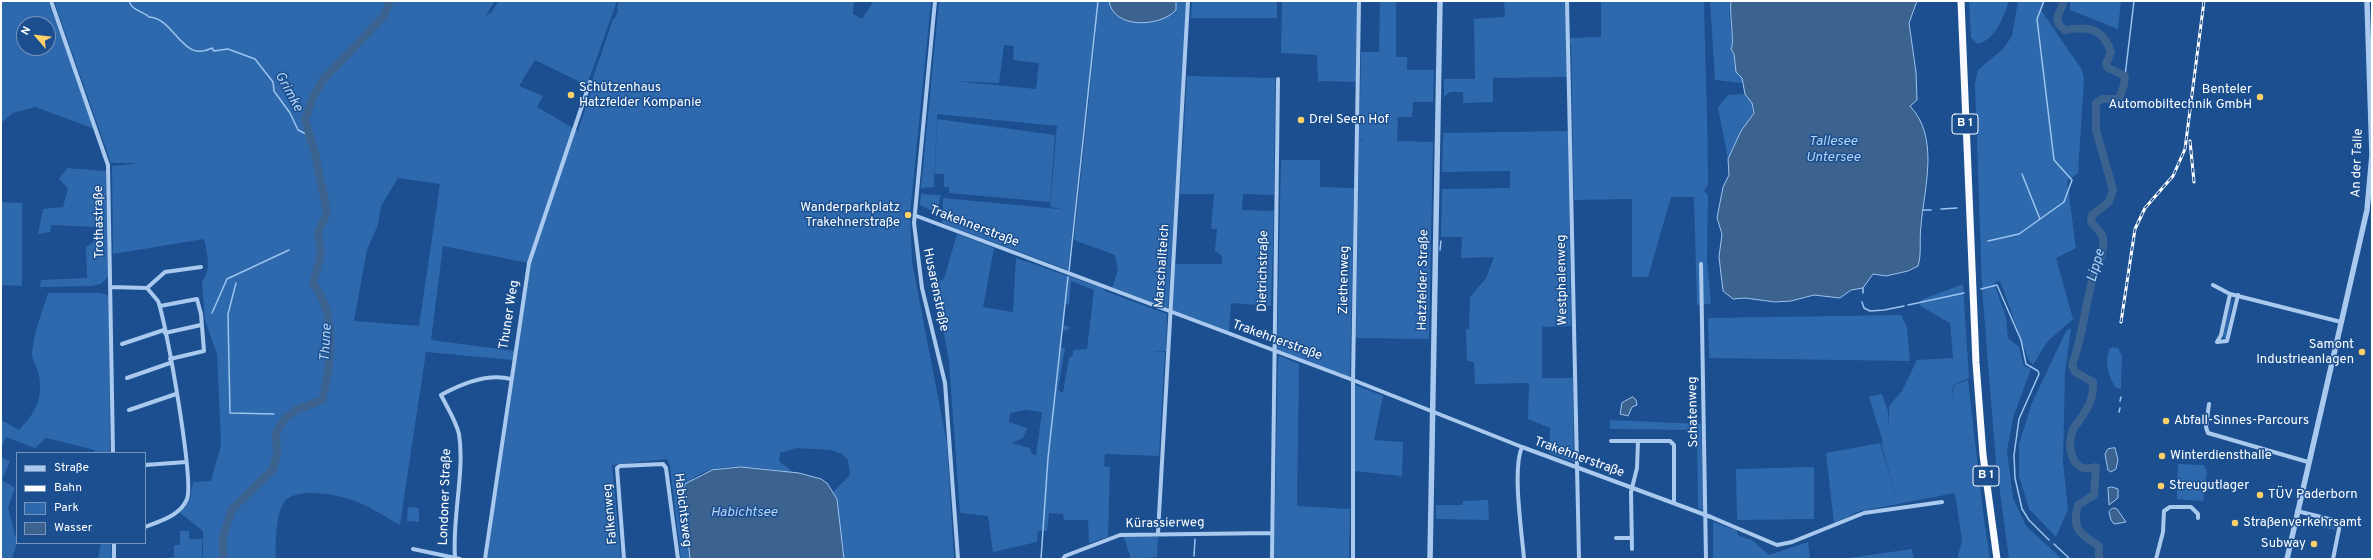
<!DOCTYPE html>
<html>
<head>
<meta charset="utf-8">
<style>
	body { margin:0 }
	#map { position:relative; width:2373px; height:560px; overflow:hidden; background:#1b4f8f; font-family:Overpass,sans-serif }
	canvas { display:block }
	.frame { position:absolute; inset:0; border:2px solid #fff; pointer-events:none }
	.legend { position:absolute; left:16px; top:452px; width:130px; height:92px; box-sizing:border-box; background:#1b4f8f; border:1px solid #7695bc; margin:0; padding:5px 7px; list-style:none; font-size:12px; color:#fff }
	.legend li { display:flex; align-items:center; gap:8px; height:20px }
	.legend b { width:20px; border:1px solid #7695bc }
	.north { position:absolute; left:16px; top:16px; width:40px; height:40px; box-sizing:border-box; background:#1b4f8f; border:1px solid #7695bc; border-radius:50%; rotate:298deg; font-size:11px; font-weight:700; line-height:16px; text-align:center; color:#fff }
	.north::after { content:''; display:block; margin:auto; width:14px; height:18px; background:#ffd166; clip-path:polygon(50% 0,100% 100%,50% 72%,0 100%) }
</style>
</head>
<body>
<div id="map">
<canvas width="2373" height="560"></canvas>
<div class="frame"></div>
<ul class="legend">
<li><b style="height:5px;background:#a9c9ee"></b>Straße</li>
<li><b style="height:5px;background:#fff"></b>Bahn</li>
<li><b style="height:11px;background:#2e69ad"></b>Park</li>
<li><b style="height:11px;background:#3c6290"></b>Wasser</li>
</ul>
<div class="north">N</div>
</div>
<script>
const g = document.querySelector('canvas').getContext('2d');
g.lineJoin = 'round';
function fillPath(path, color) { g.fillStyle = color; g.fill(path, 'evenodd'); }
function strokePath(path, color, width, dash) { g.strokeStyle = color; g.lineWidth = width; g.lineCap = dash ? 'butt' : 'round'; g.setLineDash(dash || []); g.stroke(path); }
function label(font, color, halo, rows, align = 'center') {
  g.font = font + ' Overpass,sans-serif'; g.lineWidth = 3; g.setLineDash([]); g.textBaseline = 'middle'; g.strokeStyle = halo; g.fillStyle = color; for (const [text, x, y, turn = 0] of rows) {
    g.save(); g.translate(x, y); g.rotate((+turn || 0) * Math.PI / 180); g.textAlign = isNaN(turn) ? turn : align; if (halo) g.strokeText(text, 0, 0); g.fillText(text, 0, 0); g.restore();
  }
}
const green = new Path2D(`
	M1,1H48L95,129L35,107L13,113L1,123ZM24,24H48V48H24Z
	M54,1H495L485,16L491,13L499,1H617L588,82L586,85L535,60L519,86L543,96L537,107L578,131L590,94L594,88L591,84L613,19L615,18L618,10L617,8L619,1H854L853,14L862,19L874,1H931L910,214L912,262L947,444L954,559H844L837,499L833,492L850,475L848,460L842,454L831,450L796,448L780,453L779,461L793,472C765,469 721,460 697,476C692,479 687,487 683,492L690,559H681L670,466L667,459L612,465L621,559H485L513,360L426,352L400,525C386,518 372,507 357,502C341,495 297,486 284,502C276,513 275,545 276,559H203V531L179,512L190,499L193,482L211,481L221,445L217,354L205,320L202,282C212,269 207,254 204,239L113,254L112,166L139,163H111ZM398,178L440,184L419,326L354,321L367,250L378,225L381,206ZM443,246L528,263L515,351L431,340Z
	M939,1H1109C1110,7 1113,9 1117,14C1135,30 1158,20 1176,10V1H1187L1168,308L1112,288L1118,270L1115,255L1074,240L1096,32H1094L1088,94L1081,93L1087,94L1068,270L942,223L943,198L1069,210L1050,207L1057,126L937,114L934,187L921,188ZM1004,45L1014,46L1013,60L1039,63L1036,89L954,81L999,83Z
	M1192,1H1277V18H1191Z
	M1282,1H1358L1357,82L1318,81L1317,55L1281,53Z
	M1380,1H1396V57H1407V70H1434L1433,102H1413L1412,117H1398L1397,141L1433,142L1429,339L1356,338L1359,141L1366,140H1359L1361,57H1370H1361V52H1379Z
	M1445,1H1565L1567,77L1493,78V102L1463,103V92H1450L1444,97V79H1475L1474,19L1505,17L1504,1Z
	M1601,1H1704C1705,62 1708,123 1708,184L1704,191L1708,195L1707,261L1711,304L1697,305L1694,197H1671L1648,277H1632V199L1574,200L1571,44H1569V38L1601,37Z
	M1710,1H1731L1729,12L1736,72L1742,78V83L1715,80Z
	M1969,1H2009C2002,19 1997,38 1978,44L1971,38Z
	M2018,1H2044L2041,10L2082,70L2084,79L2078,173L2067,181L2076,248L2056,258L2073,319L2047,342L2033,365L2028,359L2000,281L1994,283L2006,317L2008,338L2019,347L2024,366L2031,369L2014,415L2007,450L2013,498L2026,526L2062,559H2009L1996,463L1982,288L1975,83L1978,70L2003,49L2012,36Z
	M2070,1H2121L2118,29L2070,10Z
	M1187,76L1275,78L1274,195L1243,194L1242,210L1274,211L1271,306L1231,303L1229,332L1172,310L1175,264H1222V256L1215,251L1217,229H1211L1214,194H1180Z
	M1745,94L1752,103L1753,116L1741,131L1728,159L1718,107L1728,95Z
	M937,119L1055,135L1050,202L949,193V187H944V174H935Z
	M1568,131L1571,326L1542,327V378H1573L1574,462L1549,453L1550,428L1528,419L1529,383L1475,384L1474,362L1467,361L1466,329H1469L1470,297L1486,278L1494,257L1461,258L1462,237H1441L1442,189L1510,188V171L1442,172L1443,133Z
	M1281,160H1320V187L1354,188L1350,378L1277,350Z
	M67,168L106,171L108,277L101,284L91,286L40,287L41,280L87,278L86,247L94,242L97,227L51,225L50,232L38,234L43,209L63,207L68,188L59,179Z
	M921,194L941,195L937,213L920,205Z
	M1,202L22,203V286L1,285Z
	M957,234L994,248L983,307L1013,312L1016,258L1105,289V291L1167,314L1166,351H1153L1165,352L1159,456L1105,454L1104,466L1110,467L1108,537L1089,543L1088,520H1064L1063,514L1049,513L1047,531H1038L1037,542L993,552L988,516L960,513L949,362L938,299L931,284L944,279ZM1071,281L1094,290L1087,349L1073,350V355L1069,358L1063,393L1058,390L1065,348L1060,347L1062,331L1068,330L1069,327L1064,325L1065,304L1069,305ZM1025,410L1042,412L1036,455L1032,454L1030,448L1012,443L1023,438L1027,428L1009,422L1010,413Z
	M1963,284L1969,378L1953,385L1952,399L1954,385L1968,380L1984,520L1990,559H1957L1962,541L1955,493L1924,499L1923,492L1924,499L1898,504L1881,443L1883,442L1869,397L1882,394L1888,411L1889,429V406L1902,391L1917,360L1953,358L1950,323L1920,306L1921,300Z
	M48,293H101L109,296L110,453H94L95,450L46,438L35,448L6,437L1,449V420L19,430C35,413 43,400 39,375C38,368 31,360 32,352C34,332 42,312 48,293Z
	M2233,300L2226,338L2224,339L2223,337L2231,302Z
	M1901,315L1907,327L1910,361L1709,358L1708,318Z
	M2071,328L2065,373L2063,462L2068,509L2056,537L2029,509L2019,476V444L2032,403L2066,331Z
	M2113,347L2118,348L2122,356L2121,389L2116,388C2108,376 2105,363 2109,349Z
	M1280,356L1299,364L1297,506L1350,509L1349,559H1274L1278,358Z
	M1355,385L1383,396L1374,440L1403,442L1402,476L1354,471Z
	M1610,420L1701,424L1704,511L1698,508L1697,430L1610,429Z
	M1880,443L1898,504L1860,511L1834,523L1826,453Z
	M1,457L10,461L2,480L15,488L8,507L17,543L12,559H1Z
	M2178,464L2204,465L2207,473L2203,501L2177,499Z
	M1814,467V519L1737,520L1736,469Z
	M1488,500L1489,520L1436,519V505H1462L1463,501Z
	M408,507L419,508V522L407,521Z
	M2315,518L2332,522L2336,530L2321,527L2322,522Z
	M1713,522L1736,530L1739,536L1752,540L1769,555L1808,542L1810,559H1713Z
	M180,531H189V539H202V559H160L174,557V545H180Z
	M1124,537H1158L1157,557L1131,559Z
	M101,543H111L112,559H98Z
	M1912,549L1914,559H1842Z`);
const water = new Path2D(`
	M1109,1H1176V10C1161,27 1113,30 1109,1Z
	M1731,1H1917L1909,23L1916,72L1917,100L1910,106C1940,138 1924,188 1921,226C1919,239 1922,253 1918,266L1908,271L1886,276L1873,274L1863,288L1851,290L1840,298L1814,295L1791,301L1775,302L1745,298L1733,299L1723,291L1719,257L1722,234L1717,218L1723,187L1729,175L1728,159L1741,131L1754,113L1752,103L1745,94L1742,78L1736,72L1734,54L1731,49C1735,42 1729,15 1731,1Z
	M1633,397L1636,400L1637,405L1632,407L1628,416L1620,414L1622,403Z
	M2115,448L2118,460L2116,469L2111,472L2108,470L2105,454L2108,449Z
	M741,467L799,473L821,479L827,483L837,499L844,559H690L683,492L685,484L712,470Z
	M2112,487L2118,489V498L2109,505L2108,488Z
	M2113,508L2117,509L2126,522L2114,524L2111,520L2109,512Z`);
const stream = new Path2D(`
	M129,1C133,12 142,10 149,17C175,18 182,64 212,48L214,51L228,49L255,59L273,82L274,91L290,113L298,130L310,136
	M2125,76L2134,1
	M2022,174L2040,219
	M1941,209L1957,208
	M1923,210H1931
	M1988,241L2019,234L2064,202L2072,180L2054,160L2037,19L2044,1
	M1440,250L1441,241
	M1069,271L1098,1
	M236,283L228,314L230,413L274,414
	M1863,288V293
	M1981,289L1997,285L2021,340L2026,364L2038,371L2039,374L2019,419L2014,455L2015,478L2022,509L2029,520L2049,540
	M1862,302L1864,308L1870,311L1884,310L1904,306
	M1908,305L1964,293
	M212,313L227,279L289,250
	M2120,401L2121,397
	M2119,412L2120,408
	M2054,544L2070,559
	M1194,556L1195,539
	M1041,559L1048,458L1068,277`);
const river = new Path2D(`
	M2064,1L2057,18L2059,25L2065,30C2088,26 2103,28 2111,52L2106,64L2108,68L2125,76L2124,85L2119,99H2102L2096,103V130L2113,190L2109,202L2092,215L2091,222C2095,227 2103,233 2103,239C2105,256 2097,261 2094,274C2085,304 2083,336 2072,365L2075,372L2093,382C2094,398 2088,408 2079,421C2077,424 2073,428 2072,432C2067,450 2073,475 2096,467L2094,495L2078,505C2071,529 2080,534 2099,546V559
	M223,559V537L232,509L273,469L277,454L276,433L284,419L296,410L322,400C331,365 338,314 313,284L321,254L318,233L327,212L315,153L305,120L312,100L322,81L384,16L390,1`);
const minor = new Path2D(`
	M51,1L108,165L113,453
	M935,1L914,223L922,288L945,383L958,559
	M1567,1L1579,559
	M914,215L1353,380L1522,447L1711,517L1777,545L1792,542L1864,513L1942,502
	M1701,264L1706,559
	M2213,285L2230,294L2341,322
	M111,287L147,288L158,301C167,325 194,481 187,499C180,516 160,521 145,527
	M147,288L165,272L201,267
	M2230,294L2221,335L2217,342L2227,341L2238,295
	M160,306L197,299L201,314L204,351L170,359
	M165,333L201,325
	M122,344L164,330
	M127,378L170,363
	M2209,404L2206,427L2208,433L2308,462
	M129,410L176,394
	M1611,441H1638
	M1522,447C1512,469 1522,533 1524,559
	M145,465L186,462
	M2297,511L2337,521L2340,524L2333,559
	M1158,533L1188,1
	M1616,538H1631
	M114,543V559
	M413,549L460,559
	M1632,549L1631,492L1637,468L1638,441H1670L1674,445V503
	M455,557C452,518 465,471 459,434C456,421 447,407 441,395C461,384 488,373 511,379
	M485,559L529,263L590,82
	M624,559L617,468L620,466L663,464L666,468L678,559
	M1063,559L1065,556L1120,535L1272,533
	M1272,559L1278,79
	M1353,559V380L1359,1
	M2156,559L2163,532L2164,511L2170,507H2191L2198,514V518`);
const tertiary = new Path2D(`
	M1430,559L1440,1
	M2287,559L2367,210L2372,155L2367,1`);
const trunk = new Path2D(`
	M1961,1L1976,363L1983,455L1997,559`);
const rail = new Path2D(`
	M2190,141L2194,182
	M2121,322L2135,229L2145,208L2173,176L2185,149L2204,1`);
const markers = [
	[571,95,4,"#ffd166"],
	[2260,97,4,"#ffd166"],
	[1301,120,4,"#ffd166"],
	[908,215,4,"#ffd166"],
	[2362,352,4,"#ffd166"],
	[2166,421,4,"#ffd166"],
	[2162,456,4,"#ffd166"],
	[2161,486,4,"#ffd166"],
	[2260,495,4,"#ffd166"],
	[2235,523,4,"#ffd166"],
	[2314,544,4,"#ffd166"]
];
const shields = [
	[1965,124,26],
	[1986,476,26]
];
const shieldNames = [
	["B 1",1965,124],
	["B 1",1986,476]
];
const poiNames = [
	["Schützenhaus",579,88],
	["Hatzfelder Kompanie",579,103],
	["Benteler",2252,90,"right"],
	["Automobiltechnik GmbH",2252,105,"right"],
	["Drei Seen Hof",1309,120],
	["Wanderparkplatz",900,208,"right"],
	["Trakehnerstraße",900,223,"right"],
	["Samont",2354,345,"right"],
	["Industrieanlagen",2354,360,"right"],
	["Abfall-Sinnes-Parcours",2174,421],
	["Winterdiensthalle",2170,456],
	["Streugutlager",2169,486],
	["TÜV Paderborn",2268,495],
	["Straßenverkehrsamt",2243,523],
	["Subway",2306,544,"right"]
];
const streetNames = [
	["An der Talle",2358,163,-88],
	["Trothastraße",100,222,-91],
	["Trakehnerstraße",974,227,21],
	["Marschallteich",1163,266,-86],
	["Dietrichstraße",1264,271,-89],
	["Ziethenweg",1345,280,-89],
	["Hatzfelder Straße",1424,280,-89],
	["Westphalenweg",1563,280,-91],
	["Husarenstraße",935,290,78],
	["Thuner Weg",510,315,-81],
	["Trakehnerstraße",1277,341,20],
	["Schatenweg",1694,412,-91],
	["Trakehnerstraße",1579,458,20],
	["Londoner Straße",446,497,-88],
	["Habichtsweg",682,510,83],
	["Falkenweg",611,514,-95],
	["Kürassierweg",1165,524,-1]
];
const waterNames = [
	["Grimke",288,92,61],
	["Tallesee",1833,142],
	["Untersee",1833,158],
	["Lippe",2097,266,-74],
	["Thune",327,343,-87],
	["Habichtsee",744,513]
];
fillPath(green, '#2e69ad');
fillPath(water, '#3c6290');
strokePath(water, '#9cc4f0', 1);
strokePath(stream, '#9cc4f0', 1.5);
strokePath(river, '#3c6290', 8);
strokePath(minor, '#a9c9ee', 4);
strokePath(tertiary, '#a9c9ee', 5.5);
strokePath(trunk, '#f8faff', 7);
strokePath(rail, '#fff', 3);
strokePath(rail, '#1b4f8f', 1.5, [4.5]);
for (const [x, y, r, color] of markers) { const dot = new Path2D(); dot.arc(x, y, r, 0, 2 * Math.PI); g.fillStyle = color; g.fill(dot); strokePath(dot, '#1b4f8f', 1.5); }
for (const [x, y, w] of shields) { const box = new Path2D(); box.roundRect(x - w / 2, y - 10, w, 20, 3); g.fillStyle = '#1b4f8f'; g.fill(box); strokePath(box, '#fff', 1); }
label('bold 12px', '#fff', null, shieldNames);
label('13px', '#fff', '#1b4f8f', poiNames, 'left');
label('13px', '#fff', '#1b4f8f', streetNames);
label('italic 14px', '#b5d3f5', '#1b4f8f', waterNames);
</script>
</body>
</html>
